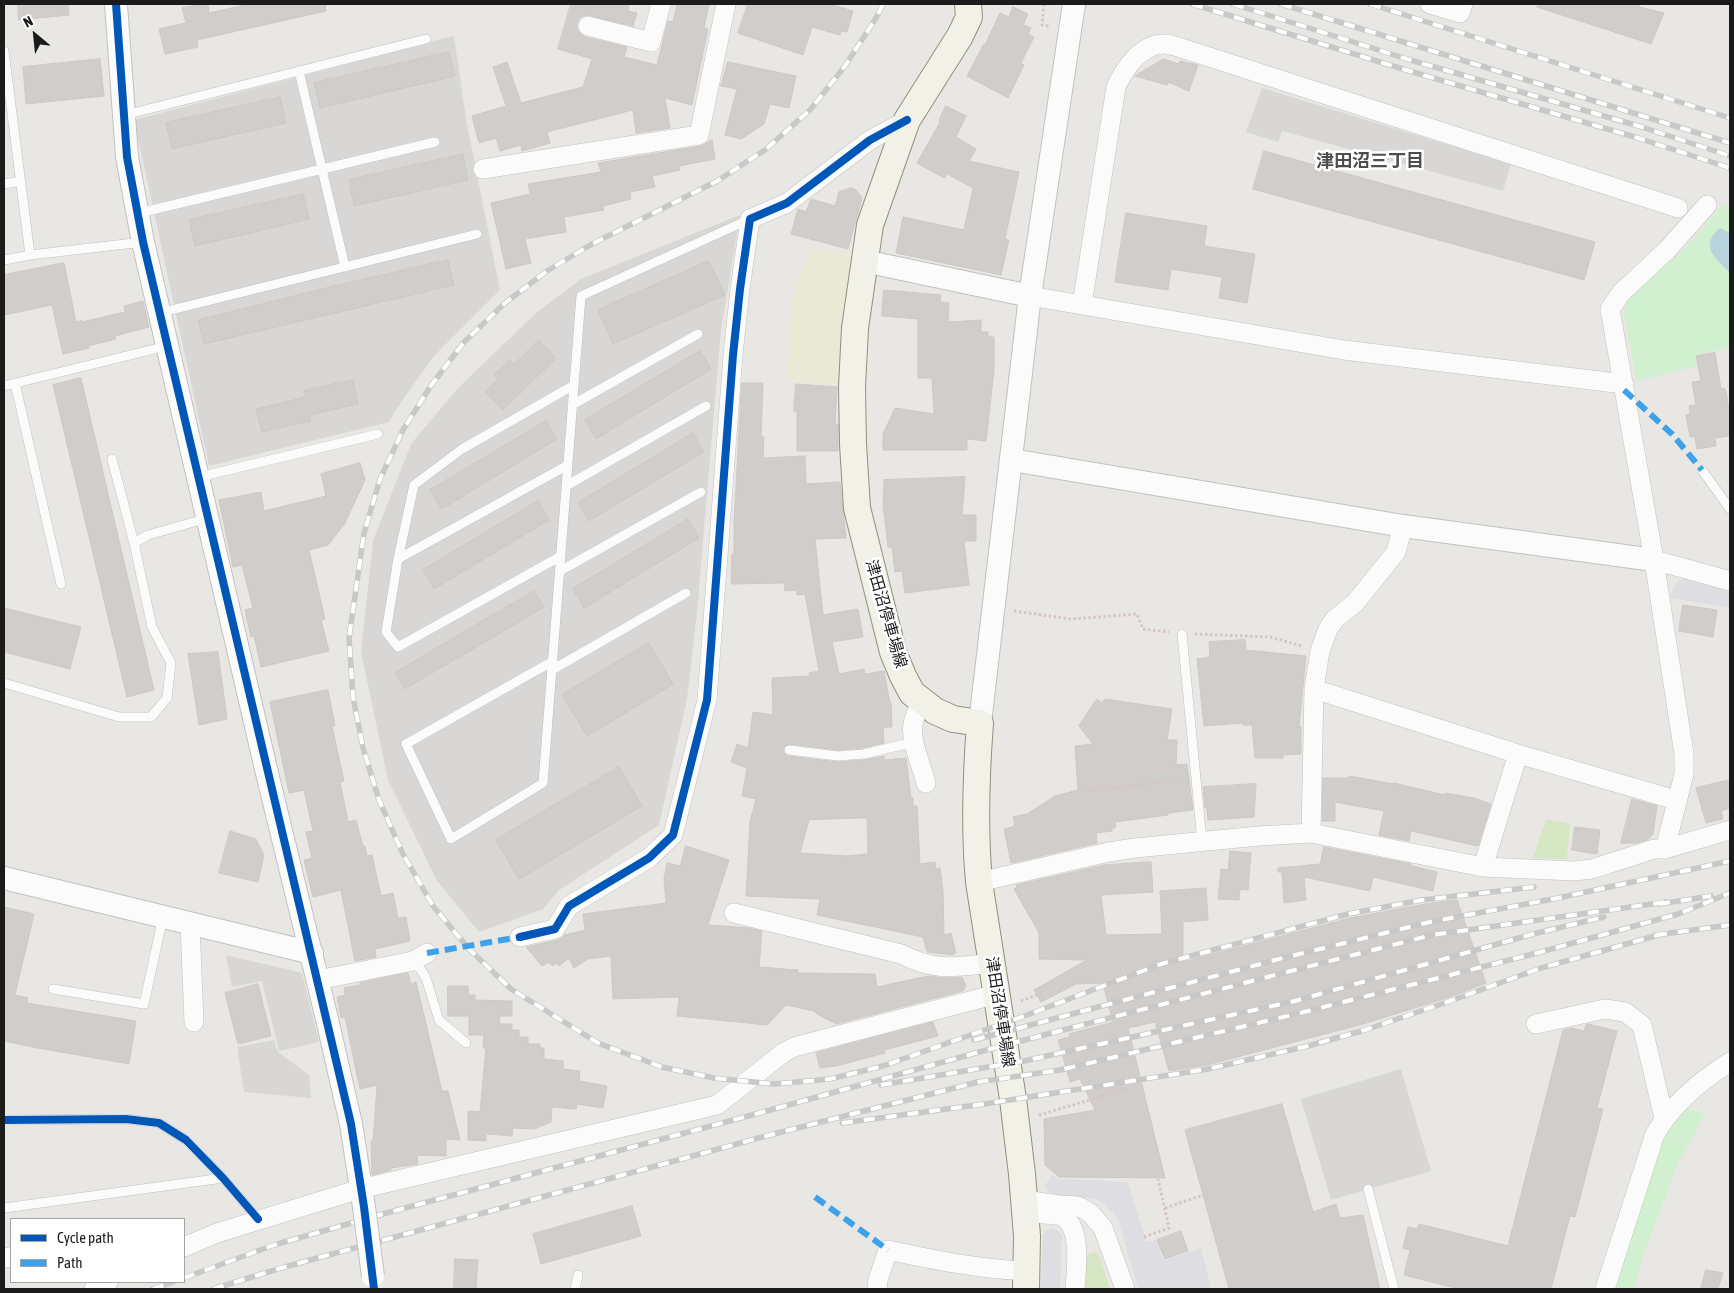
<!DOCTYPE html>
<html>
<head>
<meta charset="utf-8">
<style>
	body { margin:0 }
	#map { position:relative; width:1734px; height:1293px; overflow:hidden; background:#e9e7e3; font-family:"Asap Condensed",sans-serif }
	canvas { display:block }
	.frame { position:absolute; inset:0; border:5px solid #1b1b1b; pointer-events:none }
	.legend { position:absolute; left:10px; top:1218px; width:175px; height:65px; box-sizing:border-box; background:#fff; border:1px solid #a4a4a4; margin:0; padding:6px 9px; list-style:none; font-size:15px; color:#1b1b1b }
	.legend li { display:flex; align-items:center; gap:10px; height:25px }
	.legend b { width:25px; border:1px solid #a4a4a4 }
	.north { position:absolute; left:10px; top:10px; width:50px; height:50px; -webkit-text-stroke:4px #fff; paint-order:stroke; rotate:332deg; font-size:14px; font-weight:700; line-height:20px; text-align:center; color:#1b1b1b }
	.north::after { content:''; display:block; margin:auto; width:18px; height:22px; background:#1b1b1b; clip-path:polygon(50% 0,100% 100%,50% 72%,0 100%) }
</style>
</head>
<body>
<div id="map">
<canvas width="1734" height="1293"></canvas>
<div class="frame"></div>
<ul class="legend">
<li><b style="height:6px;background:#0057b8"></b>Cycle path</li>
<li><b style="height:6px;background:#3da2ea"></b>Path</li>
</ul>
<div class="north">N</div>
</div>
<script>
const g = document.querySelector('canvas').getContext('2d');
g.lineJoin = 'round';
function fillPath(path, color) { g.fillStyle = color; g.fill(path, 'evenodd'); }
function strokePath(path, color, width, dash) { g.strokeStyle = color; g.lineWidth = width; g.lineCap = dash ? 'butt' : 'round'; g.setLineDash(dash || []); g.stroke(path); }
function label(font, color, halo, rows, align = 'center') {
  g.font = font + ' "Asap Condensed","Noto Sans JP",sans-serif'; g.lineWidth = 5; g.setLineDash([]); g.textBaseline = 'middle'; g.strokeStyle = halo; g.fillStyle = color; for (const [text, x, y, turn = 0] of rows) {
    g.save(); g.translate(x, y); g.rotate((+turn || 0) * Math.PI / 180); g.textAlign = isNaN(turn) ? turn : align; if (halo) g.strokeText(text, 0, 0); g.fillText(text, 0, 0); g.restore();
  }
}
const residential = new Path2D(`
	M454,36L466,119L500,290L434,356L395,411L389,422L209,466L134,120Z
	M1262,88L1511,164L1503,191L1282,131L1278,142L1246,132Z
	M740,215L721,330L697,612L687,699L659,825L559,890L543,909L479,932L437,881L388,780L361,652L373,541L411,444L457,389L536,313L581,279Z
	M226,955L302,973L319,1042L279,1051L262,981L232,987Z
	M274,1040L278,1052L309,1075L311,1098L244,1092L237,1047Z
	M1401,1069L1431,1171L1331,1200L1301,1099Z`);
const farmland = new Path2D(`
	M814,249L852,254L842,320L840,384L788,382L790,319L795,288Z`);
const grass = new Path2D(`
	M1546,819L1570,824L1567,859L1533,858Z
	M1093,1252L1097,1253L1100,1257L1110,1289H1085L1086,1259L1087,1255Z`);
const park = new Path2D(`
	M1723,205L1730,207V348L1695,355L1696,366L1636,381L1627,328L1624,320L1627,296L1672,257L1679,255Z
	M1686,1108L1705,1115L1679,1161L1642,1259L1634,1289H1609L1659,1138Z`);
const plaza = new Path2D(`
	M1689,578L1730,592V608L1670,598L1674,586L1680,580Z
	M1052,1175L1059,1179L1128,1182L1146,1242L1156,1240L1164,1261L1201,1248L1211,1289H1138L1118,1219L1104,1204L1095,1198L1060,1197L1052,1193L1044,1187Z
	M1052,1228L1059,1231L1062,1235L1060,1289H1041L1043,1235L1046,1231Z`);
const water = new Path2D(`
	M1720,228L1730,233V273C1715,258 1699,246 1720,228Z`);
const building = new Path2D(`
	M18,4H68L69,15L19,20Z
	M203,4H208L209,13L249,4H325L326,11L197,40L198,47L165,54L159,29L186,23L182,8Z
	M571,4H621L629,6L628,11L637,13L633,26L585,15L580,18L577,23V30L581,34L585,37L627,47L624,57L657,65L668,21L673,22L677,4H709L704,28L708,29L692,105L665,98L670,128L636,133L633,110L547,132L550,143L522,151L521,145L500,151L496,138L479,143L472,116L506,106L493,67L507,62L521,103L583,87L592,59L558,49Z
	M748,4H829L853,11L847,32L841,31L840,35L812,27L803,55L738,33Z
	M1538,4H1640L1639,7L1664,13L1651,44L1537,7Z
	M1013,7L1028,14L1023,25L1031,28L1028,34L1034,37L1021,63L1024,65L1008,98L967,76L984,44L985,45L1000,13L1009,17Z
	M449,52L455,76L320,108L314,83Z
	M100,59L104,96L26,104L23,67Z
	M1164,59L1179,64L1180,61L1198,65L1189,91L1168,82L1167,85L1135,76Z
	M728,62L796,76L789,108L770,104L764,124L741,139L725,135L737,89L721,86Z
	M280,97L286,123L172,149L166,123Z
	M946,106L966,116L956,137L976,149L969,161L1019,172L1005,239L1009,240L1001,275L896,253L903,217L964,230L973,188L947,174L944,178L917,163L940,122L939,121Z
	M712,140L715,159L679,166L680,170L652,176L655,187L630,192L631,199L603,206L604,210L564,217L566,232L525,239L531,263L506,269L491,203L530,194L528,184L601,172L598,163L701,146Z
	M1264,151L1595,242L1584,280L1253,189Z
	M463,154L468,180L354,206L349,180Z
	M851,188L856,190L862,198L848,249L791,234L798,209L806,212L811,199L835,206L839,192Z
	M303,194L309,219L195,246L189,220Z
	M1126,213L1207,226L1204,246L1255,254L1247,303L1219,298L1222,277L1171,269L1168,290L1115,282Z
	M448,260L454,285L204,344L198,320L334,286Z
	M709,261L725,295L613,344L598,310Z
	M64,263L76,322L82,320V322L125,312L124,306L143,301L149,327L115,336L116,339L88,346L89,348L63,354L52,305L4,315V275Z
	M884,290L941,295L940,302L949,303L948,322L981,320V332H988V337H994V371L986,441L967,439V450H883V434L895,408L934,414L932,378H918V319L882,316Z
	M539,340L556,358L503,410L485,392L498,379L494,375L510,360L514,364Z
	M700,351L711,369L596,439L585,420Z
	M1715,353L1721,389L1724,388L1726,391L1730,416V436L1715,438L1716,446L1697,449L1695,437H1690L1686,415L1690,414L1689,406L1696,405L1692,382L1701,381L1696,356Z
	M81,378L154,690L127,697L53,385Z
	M353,380L358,404L310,415L311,421L262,432L256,409L306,397L304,391Z
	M742,383H763L761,437H764L763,458L805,456L806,484L840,482L846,538L815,539L823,615L858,609L863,637L832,642L839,674L864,669L865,674L884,671L890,703H891L892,727H883L884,743L863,748L838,750L789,744L784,747L783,752L788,756L837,762L864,760L884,756V760L906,758L911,798H913V806H917L920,864L935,862L936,869L940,868L943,891L944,935L951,933L956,953H953L954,955L927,952L923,937L817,915L820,899L746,896L750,822L756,799L742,796L747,768L731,762L737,744L748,748L753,712L773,715L772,678L810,676L809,673L819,671L805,594L797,595V590L785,591L784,583L731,584L732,554H734V524ZM867,818L868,854L847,856L800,853L809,820Z
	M796,384L837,387L835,424H838V451H797V411H794Z
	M546,421L557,439L442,509L430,490Z
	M693,433L704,452L589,521L578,503Z
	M360,463L365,480L344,525L328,545L309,550L325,619L321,620L329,651L261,667L254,636L251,637L245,610L253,608L242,565L233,567L219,500L261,492L264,511L326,496L321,474Z
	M965,477L962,515H976V541H964L969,585L905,593L902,571L895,572L892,547H888L883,504L884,480Z
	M538,501L549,520L434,589L423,570Z
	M688,519L699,538L584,608L573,589Z
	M534,591L544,607L405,689L395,673Z
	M1683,605L1717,610L1713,637L1679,631Z
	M4,608L81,627L70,669L4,652Z
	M1245,640L1246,650L1306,656L1299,727H1301V754L1283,755V758H1255L1252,725H1243V723L1204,726L1197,659L1210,657L1209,642Z
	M649,643L673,684L587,736L562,695Z
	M218,652L227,719L199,725L188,654Z
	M328,690L335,726H332L344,781L340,782L348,822L356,820L363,846H365L367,856L372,855L381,896L393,893L398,918L406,917L410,941L375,949L376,957L355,961L341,890L313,897L304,860L312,858L306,832L313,831L304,790L289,793L270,702Z
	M1097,699L1102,703L1105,699L1172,709L1167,740H1177L1176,765L1187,764L1193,810L1168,813V815L1115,822L1116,827L1112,828V831L1096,833L1097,843L1011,863L1004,829L1015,826L1013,817L1027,814L1055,796L1078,790L1075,746L1093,744L1079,726Z
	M619,767L642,806L519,879L496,840Z
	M1349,776L1394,784V783L1445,795V793L1474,798L1491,804L1478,846L1411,831L1409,841L1379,835L1384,811L1335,802V821H1322L1323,778H1349Z
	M1730,780V808L1721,811L1723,819L1706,823L1696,788Z
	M1256,784L1254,817L1208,820L1207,808H1205L1203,787Z
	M1632,799L1657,806L1653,834L1647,840L1636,843H1621Z
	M1575,827L1600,830L1597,854L1572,850Z
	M230,831L256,839L264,855L258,882L219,873Z
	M686,846L729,860L708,925L749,928L762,931L759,967L798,970V973L875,974L877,987L928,976L945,978L962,977L966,986L963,991L836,1024L817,1014L814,1011L786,1005L767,1025L677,1016L679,997L613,999L611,956L588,959L574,968L569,958L559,966L557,963L552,966L549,962L542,966L526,947L558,940L565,935L585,930L583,914L666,903L664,879L667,863L680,866Z
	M1324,847L1411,864L1412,866L1437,872L1433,891L1373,877L1370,891L1304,877L1306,900L1284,903L1282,872H1278V868L1320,864Z
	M1230,851L1251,853L1248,890L1240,889L1239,900L1218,899L1221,869L1228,870Z
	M1151,862L1153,892L1101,895L1106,935L1162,934L1160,891L1206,888L1208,920L1183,922V962L1350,918L1425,904L1457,900L1486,983L1453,996L1363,1024L1207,1065L1169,1071L1155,1022L1128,1028L1165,1178L1059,1177L1045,1165L1044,1119L1095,1110L1080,1079L1070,1082L1058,1040L1070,1037L1069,1034L1113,1022L1103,983L1076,984L1041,1002L1034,990L1087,960L1039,959V933L1014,889L1017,888L1016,885L1104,865Z
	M4,907L34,914L15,995L28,998L27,1003L136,1021L129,1064L32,1047L4,1041Z
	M408,973L411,984L416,982L442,1091H448L460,1140L446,1139V1156L417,1155L418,1164L391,1168V1170L372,1175L371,1141H373L377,1085L360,1089L345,1017L341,1018L337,997L345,995L344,988L360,985V983Z
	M258,984L271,1036L238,1044L225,993Z
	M448,986H468V995H475V1000L512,1001V1016H500L499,1024H512V1030H519V1037H528V1044H540V1048H544V1059L563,1061V1069L580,1071L579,1081L607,1086L603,1108L577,1104L576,1109L552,1107L551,1122L534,1129L513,1128L512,1136L486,1134V1141L468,1140V1111L480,1112L486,1048H483L484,1035H469V1016H448Z
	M933,1022L938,1036L884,1050L885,1053L836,1066L820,1068L816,1053Z
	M1588,1024L1617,1031L1597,1108L1603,1109L1575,1217L1570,1216L1551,1289H1459L1404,1275L1410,1250L1403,1248L1408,1227L1417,1229L1419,1224L1508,1246L1563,1030L1572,1028L1584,1031L1586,1025Z
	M1282,1104L1313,1212L1336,1204L1340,1218L1363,1215L1380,1289H1229L1185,1130Z
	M632,1206L641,1236L541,1264L533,1234Z
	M1181,1231L1188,1251L1165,1259L1157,1240Z
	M455,1259L478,1260L476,1289H454Z
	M1706,1270L1723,1273L1718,1289H1701Z`);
const path = new Path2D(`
	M1044,4L1042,25L1050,26
	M1014,611L1071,619L1137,614L1143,629L1169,632
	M1195,634L1270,637L1302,646
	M1078,792L1181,780
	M1021,1001L1041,993
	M1039,1115L1130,1088
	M1165,1208L1203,1195
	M1144,1237L1169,1228L1158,1179`);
const service = new Path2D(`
	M4,51L30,255
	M299,71L345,267
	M125,115L426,39
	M4,184L21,181
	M139,213L435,142
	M4,260L30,255L143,242
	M159,313L477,234
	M15,383L61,584
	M4,386L167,346
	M572,405L698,334
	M112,459L134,543
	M1702,470L1730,509
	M199,477L378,434
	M566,486L706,406
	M561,556L398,647L386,632L398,559L414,485L462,449L574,385
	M398,559L568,465
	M560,571L701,492
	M1182,634L1202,841
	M553,661L406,744L451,839L543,783L581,296L750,219
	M552,670L686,593
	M4,683L119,717H151L167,698L171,663L152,627L134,543L148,535L208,518
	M789,750L838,756L864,754L914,742
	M413,961L421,970L426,978L439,1020L466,1043
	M53,989L144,1004L163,917
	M4,1120L126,1119L159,1123L186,1140L223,1178L258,1219
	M1368,1189L1394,1289
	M4,1208L223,1178
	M575,1289L578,1275`);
const minor = new Path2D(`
	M1430,4L1460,13L1463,4
	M588,26L651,42L661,4
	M483,169L699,135L726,4
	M1030,296L1344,350L1624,384
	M1082,305L1116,87C1124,69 1141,44 1164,44C1167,44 1172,45 1175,46L1678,208
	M1654,560L1730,581
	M1314,689L1518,754L1669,798L1677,802
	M922,702C918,709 914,716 913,724C910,741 922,767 926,783
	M1311,833L1314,689L1320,651L1328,629L1335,619L1355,603L1396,552L1403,526
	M1665,849L1684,774V754L1654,560L1610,309L1621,293L1667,250L1707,205
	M1483,867L1518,754
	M979,882L1109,852L1135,848L1259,836L1311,833L1483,867L1574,871L1592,869L1654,849H1665L1730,830
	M734,913L901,954C936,972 955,967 992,963
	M190,924L194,1022
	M520,937L555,929L569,906L649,858L673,835L707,700L733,355L740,289L750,219L787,203L870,140L907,120
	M318,980L413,961L427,953
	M1536,1024L1605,1009L1625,1012L1642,1025L1664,1118
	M1025,1200L1059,1205L1078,1206L1090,1213L1103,1228L1125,1289
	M1042,1214C1048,1214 1055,1214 1061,1216C1083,1225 1076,1271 1075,1289
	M184,1247L217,1233L360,1189L717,1105L783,1053L794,1047L997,994
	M4,1258L11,1257
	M94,1289L108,1282
	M877,1289L878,1280L888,1250C934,1260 979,1269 1026,1271
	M1605,1289L1655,1134C1672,1105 1701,1080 1730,1062`);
const tertiary = new Path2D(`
	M116,4L127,157L143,242L266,769L327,1019L351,1124L364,1207
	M864,261L1030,296
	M1012,460L1403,526L1654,560
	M980,723L1030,296L1074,4
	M4,878L312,953`);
const secondary = new Path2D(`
	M968,4L969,17L960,36L907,120L870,225L855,328L852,387L853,444L857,508L893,652L903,676L912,693L935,711L953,719L980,723C976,776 974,829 979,882L1013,1099L1022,1174L1027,1236L1026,1289`);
const rail = new Path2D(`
	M883,4L876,18L845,66L810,110L765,150L717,181L592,244L547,271L505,303L464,342L430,387L403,430L380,479L364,533L349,638L353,697L363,748L379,800L403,854L433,906L469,949L511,989L598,1043L662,1067L714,1078L774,1084L830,1079L883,1066L1027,1015L1161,964L1348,914L1422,900L1534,887
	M1192,4L1406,70L1638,138L1730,168
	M1233,4L1407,59L1642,127L1730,156
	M1281,4L1730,143
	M1370,4L1730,118
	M1659,904L1711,896
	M1656,935L1730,925
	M974,1040L1283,958L1430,922L1558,898L1730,861
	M881,1085L1024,1061L1295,1001L1533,934L1604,917
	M842,1123L984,1104L1208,1069L1308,1046L1365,1030L1453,1000L1541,968L1662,934
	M184,1278L274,1245L390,1212L763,1112L990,1049L1287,972L1432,935L1666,902
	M153,1289L173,1282
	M213,1289L281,1268L766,1136L978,1082L1060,1070L1300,1013L1537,953L1678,914L1730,893`);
const tertiaryBridge = new Path2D(`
	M364,1207L373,1276`);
const quiet = new Path2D(`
	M1624,390L1672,434L1702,470
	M427,953L520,937
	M815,1197L888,1250`);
const cycleway = new Path2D(`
	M116,4L127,157L143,242L351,1124L364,1207L374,1289
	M520,937L555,929L569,906L649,858L673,835L707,700L733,355L740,289L750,219L787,203L870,140L907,120
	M4,1120L126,1119L159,1123L186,1140L223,1178L258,1219`);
const streetNames = [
	["津田沼停車場線",886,614,74],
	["津田沼停車場線",1000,1012,81]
];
const neighbourhoodNames = [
	["津田沼三丁目",1370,161]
];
fillPath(residential, '#d8d7d5');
fillPath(farmland, '#e9e9d6');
fillPath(grass, '#d5e6c2');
fillPath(park, '#d1f0d0');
fillPath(plaza, '#dedde2');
fillPath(water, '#b7d4dc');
fillPath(building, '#d0cdca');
strokePath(building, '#ccc9c4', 1);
strokePath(service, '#c2c1bf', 10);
strokePath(minor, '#c2c1bf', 20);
strokePath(tertiary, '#c2c1bf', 24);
strokePath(secondary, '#90917c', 28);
strokePath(path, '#d5c6c4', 3, [2.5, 2.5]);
strokePath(service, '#fcfbfb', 9);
strokePath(minor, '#fcfbfb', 19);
strokePath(tertiary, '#fcfbfb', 22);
strokePath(secondary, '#f1f1e8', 26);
strokePath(rail, '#c9c8c8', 5.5);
strokePath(rail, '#fff', 4, [11]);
strokePath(tertiaryBridge, '#c2c1bf', 24, []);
strokePath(tertiaryBridge, '#fcfbfb', 22);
strokePath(quiet, '#3da2ea', 6, [12, 6]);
strokePath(cycleway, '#0057b8', 8);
label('16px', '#1b1b1b', '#fff', streetNames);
label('bold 18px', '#4e4e4e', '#fff', neighbourhoodNames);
</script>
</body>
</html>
